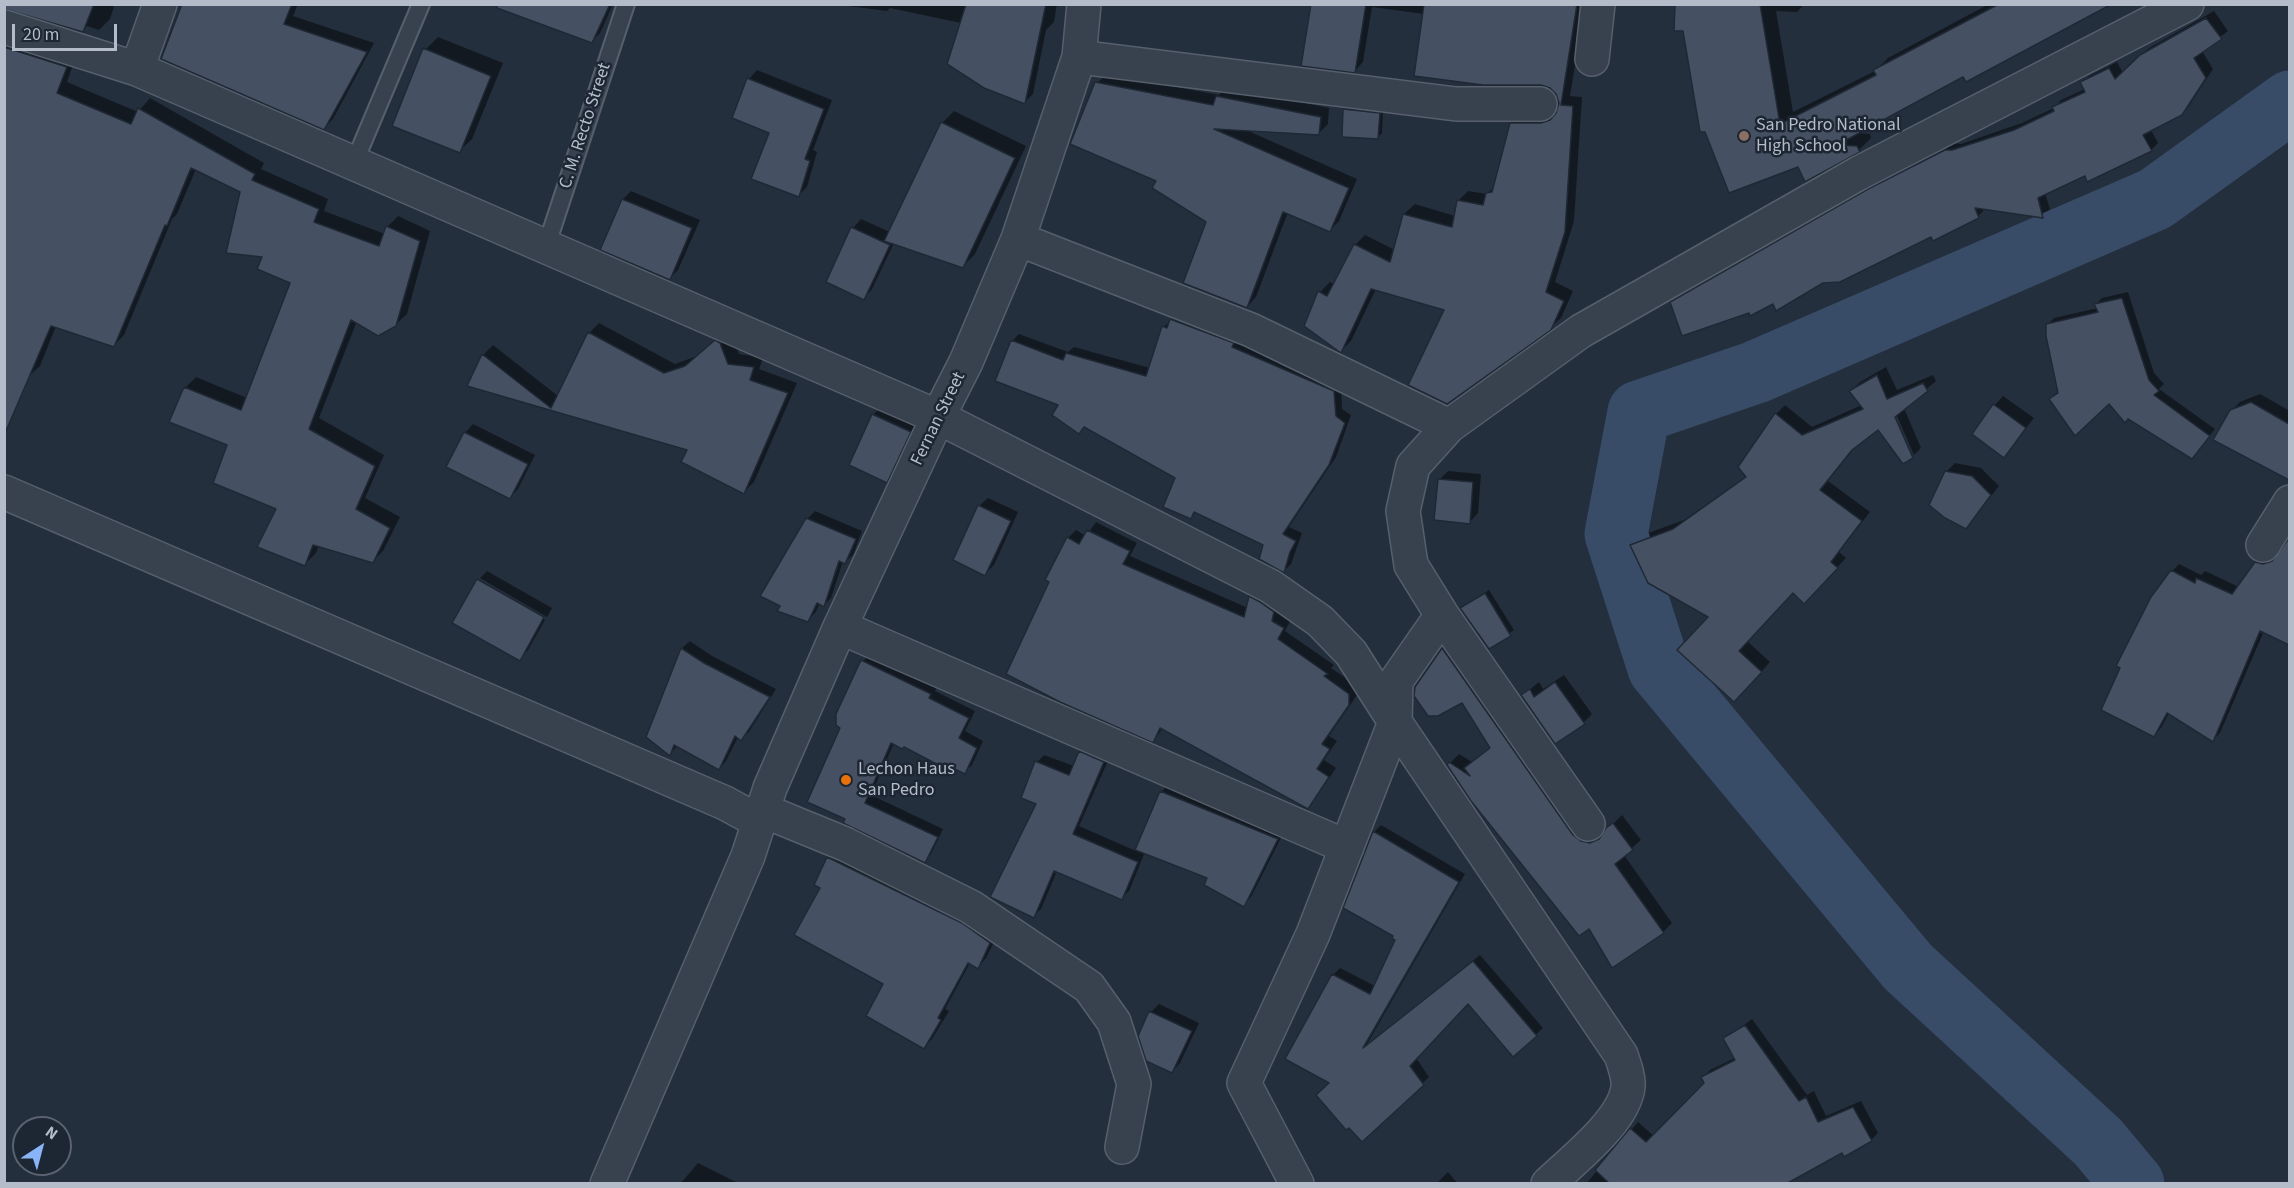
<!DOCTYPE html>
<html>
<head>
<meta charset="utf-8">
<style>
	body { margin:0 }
	#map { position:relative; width:2294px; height:1188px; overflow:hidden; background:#242f3e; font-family:"Source Sans 3",sans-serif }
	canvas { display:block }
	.frame { position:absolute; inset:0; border:6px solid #b4bcc9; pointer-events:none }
	.north { position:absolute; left:12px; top:1116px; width:60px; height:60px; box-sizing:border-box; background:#1d2633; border:2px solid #59626f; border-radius:50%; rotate:36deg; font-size:16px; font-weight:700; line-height:24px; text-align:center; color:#b4bcc9 }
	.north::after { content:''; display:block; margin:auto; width:21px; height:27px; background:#8ab4f8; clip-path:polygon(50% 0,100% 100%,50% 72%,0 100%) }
	.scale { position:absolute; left:12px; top:24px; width:105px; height:27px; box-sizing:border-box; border:3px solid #b4bcc9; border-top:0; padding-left:8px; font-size:18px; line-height:21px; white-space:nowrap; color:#b4bcc9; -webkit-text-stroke:4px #1d2633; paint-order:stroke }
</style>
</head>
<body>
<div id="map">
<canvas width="2294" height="1188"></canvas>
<div class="frame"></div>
<div class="north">N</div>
<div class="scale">20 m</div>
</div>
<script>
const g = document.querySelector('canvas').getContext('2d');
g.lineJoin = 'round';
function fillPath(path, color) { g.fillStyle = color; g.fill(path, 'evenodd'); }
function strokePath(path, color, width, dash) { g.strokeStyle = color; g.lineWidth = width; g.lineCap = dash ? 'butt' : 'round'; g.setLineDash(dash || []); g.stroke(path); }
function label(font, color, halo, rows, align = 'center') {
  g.font = font + ' "Source Sans 3",sans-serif'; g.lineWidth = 5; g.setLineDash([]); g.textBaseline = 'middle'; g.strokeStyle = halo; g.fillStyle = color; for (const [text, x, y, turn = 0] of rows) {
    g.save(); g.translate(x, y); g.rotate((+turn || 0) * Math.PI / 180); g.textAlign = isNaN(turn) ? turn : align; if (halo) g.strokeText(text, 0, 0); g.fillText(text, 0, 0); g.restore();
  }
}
const shadow = new Path2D(`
	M4,4H115L110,19L99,30L87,26L82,30Z
	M185,4H298L293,16L374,43L333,119L324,128Z
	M522,4H613L600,33L592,41Z
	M832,4H1057L1054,22L1046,30L1033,94L1025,102L961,23L890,8L887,11Z
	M1313,4H1585L1570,96L1582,97L1574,221L1555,282L1573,291L1561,318L1550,328L1446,309L1376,289L1351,341L1341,351L1320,292L1330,282L1335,285L1355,245L1365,235L1395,250L1404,214L1415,204L1455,216L1458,201L1468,191L1487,194L1495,186L1511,124L1521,113L1558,111L1560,103L1557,93L1551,87L1424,14L1372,7L1363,62L1355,71Z
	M1677,4H1805L1797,12L1776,11L1793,112L1875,71L1888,58L1989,4H2112L1966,80L1964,75L1856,133L1870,134L1871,138L1859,150L1799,165L1684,30Z
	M2214,11L2228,31L2202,51L2213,69L2189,106L2181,114L2151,130L2158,143L2151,150L2085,174L2045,193L2050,209L2043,216L1986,208L1978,216L1750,311L1671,303L1679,295L1877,183L1953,143L1961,144L2022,123L2054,108L2061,100L2085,89L2082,83L2089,76L2117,62L2123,73L2149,48Z
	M4,32L76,56L67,82L138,112L150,98L264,163L261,169L328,199L324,211L385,234L387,227L398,216L430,231L407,314L395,325L357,321L319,418L384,455L365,498L400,517L383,551L372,562L319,545L316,553L305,564L278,509L185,388L196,377L247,398L292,283L264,255L242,191L196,169L177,214L172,219L124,335L113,346L56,326L40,366L28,377L4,369Z
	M438,37L503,63L472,139L459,151L425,50Z
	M757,70L832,100L813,150L817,152L807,187L798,196L749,79Z
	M1107,74L1219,95L1226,87L1329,108L1328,124L1318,134L1246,130L1357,179L1339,221L1329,231L1288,212L1256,297L1247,307L1208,222L1158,181L1097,83Z
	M1349,106L1383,110L1382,133L1378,137L1345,110Z
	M954,111L1026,146L975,254L963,266L894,243L872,289L864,298L853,228L861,219L890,232L942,123Z
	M631,191L700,220L678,270L670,278L623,199Z
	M2128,292L2154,373L2164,384L2159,389L2215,429L2198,450L2109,402L2050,399L2059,391L2048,324L2054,318L2098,308L2096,304L2102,298Z
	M1179,312L1341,384L1342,409L1351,415L1336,457L1289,527L1302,533L1291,564L1284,571L1265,544L1197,511L1191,517L1177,477L1061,404L1012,341L1019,334L1068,352L1074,347L1150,368L1164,327Z
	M599,323L675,364L697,356L726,331L730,333L739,354L763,358L759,369L797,383L754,482L744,492L689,449L469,385L483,355L493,345L558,396L589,333Z
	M1886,367L1897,390L1933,375L1936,381L1904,408L1921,448L1914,455L1894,409L1891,410L1908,450L1913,456L1912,457L1878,428L1857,445L1828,481L1870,512L1839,552L1846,558L1813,593L1793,591L1747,641L1770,662L1743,692L1710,616L1631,545L1640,536L1684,520L1747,476L1740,467L1776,414L1785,405L1812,427L1862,405L1851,391L1860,382Z
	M2260,394L2290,411V474L2287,477L2231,411L2240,402Z
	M2003,396L2034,418L2004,456L1974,434L1995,405Z
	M881,407L918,423L895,472L886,481L873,415Z
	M473,424L535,455L518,489L510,497L465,433Z
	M1955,463L1981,468L1999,486L1966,528L1946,472Z
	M1448,471L1481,474L1478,513L1470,522L1439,480Z
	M988,498L1018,512L994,565L985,574L979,506Z
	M815,511L862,531L853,555L845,562L843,561L831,598L824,605L820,603L815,613L808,620L807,519Z
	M1096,522L1137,543L1130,556L1248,608L1251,597L1258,589L1281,603L1279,613L1291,619L1285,631L1334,665L1331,668L1357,686V695L1329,736L1337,741L1324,760L1336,768L1315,799L1307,807L1163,728L1153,741L1051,582L1068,538L1076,530L1086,536Z
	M2290,541V636L2284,641L2264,631L2220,733L2213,740L2169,713L2161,728L2154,735L2172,571L2179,564L2201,575L2205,571L2239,587L2264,555L2271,557L2280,555Z
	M487,571L552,608L547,617L480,578Z
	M479,579V581L545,620L528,650L519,659L454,622Z
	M1489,590L1514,630L1489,647L1462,608Z
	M1452,640L1590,832L1600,834L1605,832L1622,815L1641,840L1624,855L1672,923L1663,932L1589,927L1448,765L1459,754L1472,762L1491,747L1463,701L1416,688L1443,649Z
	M690,641L712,656L776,689L749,732L741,739L738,737L726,761L719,769L678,745L670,754L648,736L682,648Z
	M870,654L937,687L935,691L975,711L965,731L983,741L972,765L965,772L894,743L871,795L943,829L931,854L924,861L845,822L842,727L863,661Z
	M1564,675L1592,714L1584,722L1523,695L1539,682L1543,689Z
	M1088,745L1111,754L1079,826L1136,851L1161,792L1168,785L1284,832L1251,897L1243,905L1209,878L1145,852L1129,891L1121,898L1057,871L1041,909L1033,916L1038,804L1037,762L1044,755L1074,766L1080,752Z
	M1381,825L1465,874L1366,1046L1480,955L1543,1028L1513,1055L1468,1002L1416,1058L1429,1077L1362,1140L1331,1082L1333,975L1340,968L1375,986L1397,940L1374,832Z
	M837,849L998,934L986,958L978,967L970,963L945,1009L949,1011L932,1039L924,1047L885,983L822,888L828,858Z
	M1159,1004L1199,1023L1180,1063L1172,1072L1151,1012Z
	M1752,1019L1807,1095L1814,1091L1826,1116L1861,1101L1878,1133L1871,1140L1843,1151L1787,1181L1789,1184H1586L1638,1122L1654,1136L1706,1083L1703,1078L1710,1070L1735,1058L1725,1039Z
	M698,1163L740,1184H680Z
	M1448,1172L1458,1184H1436Z`);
const river = new Path2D(`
	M2133,1184L2098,1142L1908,967L1659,668L1616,534L1639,412L1756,372L2155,199L2290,102`);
const building = new Path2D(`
	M4,4H94L83,32L4,9Z
	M182,4H292L284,24L367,52L324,130L161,59Z
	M497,4H610L592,43L497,8Z
	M966,4H1046L1025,104L984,88L947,64Z
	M1311,4H1366L1355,73L1301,66Z
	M1424,4H1577L1561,105L1573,106L1565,232L1546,292L1564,301L1551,330L1447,404L1408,385L1444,310L1371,289L1341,353L1304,326L1318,291L1327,296L1354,244L1390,262L1403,214L1452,227L1457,200L1483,205L1486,193L1492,192L1510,123H1541L1550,120L1556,113L1559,103L1556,94L1550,88L1541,85H1483L1414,76Z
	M1675,4H1760L1780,124L1876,75L1873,70L1999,4H2112L1966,82L1963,77L1837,145L1857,146L1860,152L1805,182L1798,167L1729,193L1705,132H1700L1683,31H1674Z
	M2206,18L2222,39L2194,58L2206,78L2182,115L2143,135L2152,151L2087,182L2085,176L2038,198L2043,218L1975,208L1979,218L1933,241L1931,237L1840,282L1823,283L1776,311L1773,304L1750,316L1749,313L1682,336L1670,302L1868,189L1945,150H1952L2014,130L2054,111L2052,107L2085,92L2080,82L2109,68L2115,79L2140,55Z
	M4,47L67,67L57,93L131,124L138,108L255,174L252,180L319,209L314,222L379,246L386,226L420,241L396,326L378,336L351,320L309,429L375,466L356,509L390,528L373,563L313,545L305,566L257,547L276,509L213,483L227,445L169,422L184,387L241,410L290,283L257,269L262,257L226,253L240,192L191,168L167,226L165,225L114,347L51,326L6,431H4Z
	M423,48L491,76L460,153L392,126Z
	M747,78L824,109L805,159L810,161L799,197L751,179L769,133L732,118Z
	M1095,82L1213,105L1216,96L1321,117L1319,135L1214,129L1349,188L1330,232L1283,212L1247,308L1183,283L1206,222L1152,188L1156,181L1070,144Z
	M1343,109L1380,113L1378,139L1342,137Z
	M941,122L1015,158L963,268L884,241Z
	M622,199L692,228L670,280L600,250Z
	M851,227L890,245L864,300L826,282Z
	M2122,298L2149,380L2159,391L2154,395L2210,436L2192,459L2128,419L2125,423L2109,404L2075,436L2049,399L2058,393L2046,336V324L2098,312L2094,304Z
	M1170,319L1234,343L1232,347L1334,391L1336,416L1345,423L1329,465L1283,534L1296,541L1290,552L1284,573L1259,559L1263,545L1194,512L1191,519L1163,507L1175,478L1084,427L1079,434L1052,415L1058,405L995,381L1011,340L1063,360L1066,353L1146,376L1162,326L1167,328Z
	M588,332L664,373L685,366L715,340L720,343L728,364L754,367L750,380L788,393L744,494L681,462L687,450L467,386L482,354L551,408Z
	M1877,375L1887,399L1923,383L1928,391L1895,417L1913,458L1903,464L1878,430L1852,450L1820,490L1862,521L1831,562L1838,568L1804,604L1793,593L1739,651L1762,672L1734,702L1677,650L1708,617L1648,583L1630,545L1673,529L1746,477L1738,467L1775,413L1802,435L1863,409L1849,391Z
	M2251,402L2289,424V480L2213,440L2230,410Z
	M1993,404L2026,428L2004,458L1972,434Z
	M872,414L911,432L887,483L849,465Z
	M464,432L528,464L510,499L446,467Z
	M1945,471L1972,476L1991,495L1966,529L1945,518L1929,505Z
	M1438,479L1473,482L1470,524L1434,520Z
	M978,505L1011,521L985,576L953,560Z
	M806,518L856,539L845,564L839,561L824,607L817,603L808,622L777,611L780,606L760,596Z
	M1087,530L1130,551L1123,564L1244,617L1249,596L1260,602L1274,612L1272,621L1284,628L1278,639L1328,674L1324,676L1349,694V705L1322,744L1330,749L1317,769L1329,777L1308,809L1160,728L1153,743L1060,702L1006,674L1049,582L1045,580L1067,537L1079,544Z
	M2289,538V645L2260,631L2213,742L2167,713L2154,737L2101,710L2120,668L2116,666L2151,597L2171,570L2195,583L2196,578L2232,594L2255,562L2263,564L2272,561Z
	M477,579L544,617L520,661L452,623Z
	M1485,593L1511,636L1489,649L1460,608Z
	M681,648L704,663L770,697L741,741L735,736L719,770L674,745L670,756L646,737Z
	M1442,648L1573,835L1581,841L1590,843L1599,839L1606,828L1613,823L1633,850L1615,864L1664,933L1612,968L1589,929L1579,936L1471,801L1447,765L1449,762L1470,776L1464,768L1490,748L1462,703L1438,716H1428L1414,696L1415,687Z
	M861,660L931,694L929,698L969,718L959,738L977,748L965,774L946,765L944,768L904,747L902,749L891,743L865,803L938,837L925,863L843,823L845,819L807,802L840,728L836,725V714Z
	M1555,682L1585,724L1555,744L1521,695L1530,689L1534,697Z
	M1079,751L1104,762L1073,834L1138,862L1122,900L1054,871L1034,918L990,897L1036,804L1021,798L1035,761L1069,775Z
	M1160,791L1278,839L1244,907L1204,885L1207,878L1135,850Z
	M1373,831L1459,882L1363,1048L1473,961L1537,1036L1513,1057L1468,1004L1410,1066L1424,1085L1362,1142L1349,1128L1346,1130L1316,1095L1329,1083L1285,1059L1332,974L1370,994L1395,940L1392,939L1393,936L1343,908Z
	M827,857L962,923L990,943L978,969L968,963L938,1018L941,1020L924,1049L866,1016L883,984L794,935L820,888L814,885Z
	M1149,1011L1192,1031L1172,1073L1146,1061L1138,1036Z
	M1745,1025L1799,1101L1806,1097L1818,1122L1853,1107L1872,1141L1844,1157L1842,1153L1786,1184H1610L1595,1170L1630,1128L1646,1142L1704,1083L1701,1077L1735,1060L1723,1038Z`);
const lane = new Path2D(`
	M354,163L421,4
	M546,247L626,4`);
const street = new Path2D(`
	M4,27L137,69L938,417L1270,586L1320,621L1351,653L1395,722L1621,1055C1624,1064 1629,1077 1628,1087C1624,1121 1573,1160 1548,1184
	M1079,57L1456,104H1540
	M1592,59L1598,4
	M137,69L160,4
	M1018,239L1251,330L1449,426
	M4,492L725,803L758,821
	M2263,545L2290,502
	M840,627L1347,847
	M762,810L845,844L971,907L1089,987L1114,1022L1134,1084L1122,1147
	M1588,824L1442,615L1411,565L1403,511L1413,466L1449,426L1581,331L1859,173L2187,4
	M607,1184L748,856L770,788L840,627L938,417L966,362L1018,239L1079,57L1084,4
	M1297,1184L1244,1083L1313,934L1395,722L1396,681L1442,615`);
const markers = [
	[1744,136,6,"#8d6e63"],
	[846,780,6,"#e8710a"]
];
const streetNames = [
	["C. M. Recto Street",586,126,-72],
	["Fernan Street",939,419,-64]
];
const poiNames = [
	["San Pedro National",1756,126],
	["High School",1756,147],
	["Lechon Haus",858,770],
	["San Pedro",858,791]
];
fillPath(shadow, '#0007');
strokePath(river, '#394c67', 63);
fillPath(building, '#455162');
strokePath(building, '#1f2835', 1.5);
strokePath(lane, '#565f6c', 20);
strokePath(street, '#565f6c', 36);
strokePath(lane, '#38414e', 16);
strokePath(street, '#38414e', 33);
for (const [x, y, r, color] of markers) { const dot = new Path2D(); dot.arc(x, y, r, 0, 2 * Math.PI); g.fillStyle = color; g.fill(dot); strokePath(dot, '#1d2633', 2); }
label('18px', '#b4bcc9', '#1d2633', streetNames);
label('18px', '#b4bcc9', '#1d2633', poiNames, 'left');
</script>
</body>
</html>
